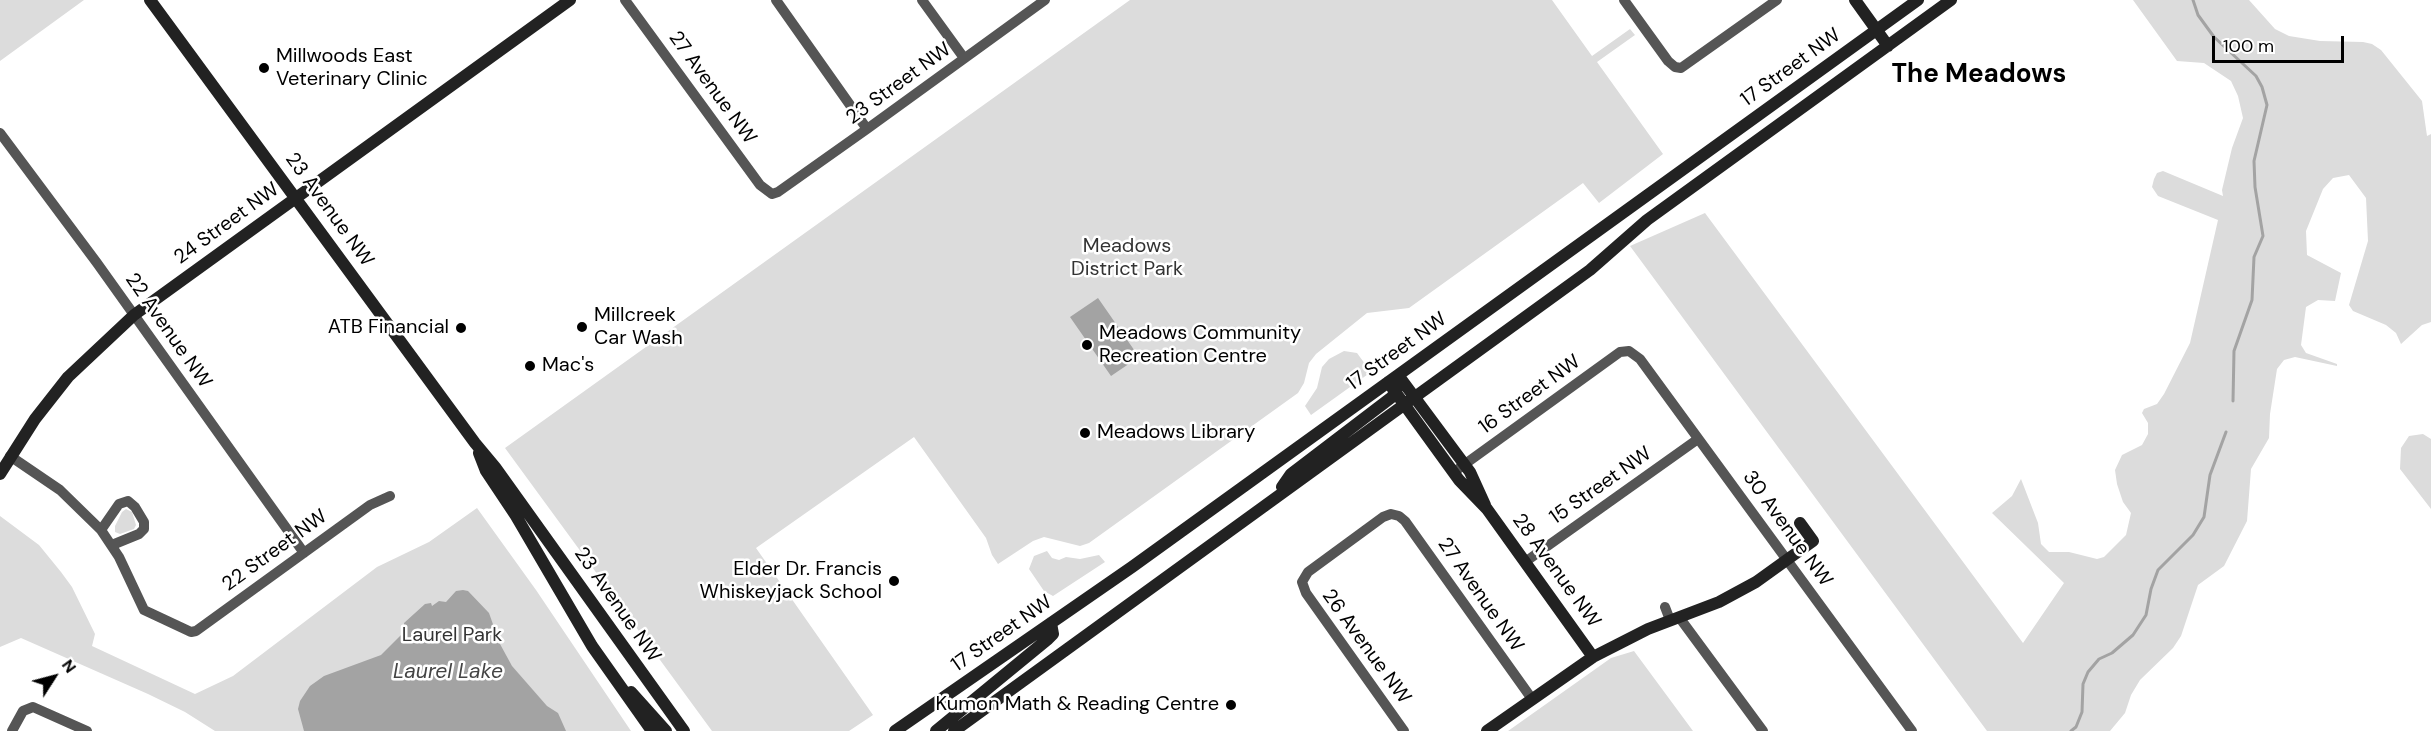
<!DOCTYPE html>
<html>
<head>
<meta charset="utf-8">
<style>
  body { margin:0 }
  #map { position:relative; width:2431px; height:731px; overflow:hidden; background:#fff; font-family:"DM Sans",sans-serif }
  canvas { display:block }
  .north { position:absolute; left:24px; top:647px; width:60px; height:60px; -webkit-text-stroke:4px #fff; paint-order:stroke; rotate:54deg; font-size:16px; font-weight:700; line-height:24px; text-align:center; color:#000 }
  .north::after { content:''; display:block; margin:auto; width:21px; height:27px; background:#000; clip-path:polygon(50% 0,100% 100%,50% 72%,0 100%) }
  .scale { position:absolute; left:2212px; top:36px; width:132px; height:27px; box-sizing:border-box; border:3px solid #000; border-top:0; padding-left:8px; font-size:18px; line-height:21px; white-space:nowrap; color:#000; -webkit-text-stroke:4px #fff; paint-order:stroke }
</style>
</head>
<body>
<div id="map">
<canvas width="2431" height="731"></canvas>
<div class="north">N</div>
<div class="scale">100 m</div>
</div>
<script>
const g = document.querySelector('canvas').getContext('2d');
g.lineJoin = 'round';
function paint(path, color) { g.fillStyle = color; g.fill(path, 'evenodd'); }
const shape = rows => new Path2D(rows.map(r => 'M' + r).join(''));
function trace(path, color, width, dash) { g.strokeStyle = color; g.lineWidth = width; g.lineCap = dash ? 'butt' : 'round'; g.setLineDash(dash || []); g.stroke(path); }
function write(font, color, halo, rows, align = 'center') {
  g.font = font + ' "DM Sans",sans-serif'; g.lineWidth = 5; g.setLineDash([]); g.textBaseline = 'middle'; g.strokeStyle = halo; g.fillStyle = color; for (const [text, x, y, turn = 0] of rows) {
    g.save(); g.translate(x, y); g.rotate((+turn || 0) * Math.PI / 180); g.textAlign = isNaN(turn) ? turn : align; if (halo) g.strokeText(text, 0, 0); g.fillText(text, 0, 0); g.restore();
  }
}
const green = shape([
  [0,0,84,0,0,61],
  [1130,0,1552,0,1592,56,1630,29,1635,35,1597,62,1663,154,1599,203,1583,183,1409,308,1367,313,1316,354,1309,363,1304,383,1298,393,1089,543,1080,546,1044,537,1033,541,998,564,992,555,986,538,914,437,756,548,873,715,849,731,712,731,505,448],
  [2133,0,2249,0,2275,29,2289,36,2320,41,2363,42,2372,44,2381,50,2422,101,2427,136,2431,134,2431,322,2422,325,2401,344,2396,333,2386,325,2353,311,2349,305,2368,241,2366,198,2349,175,2333,178,2323,189,2306,231,2307,255,2341,273,2335,301,2318,300,2306,307,2301,345,2306,353,2337,364,2337,366,2295,357,2284,360,2277,369,2270,414,2269,438,2251,469,2247,521,2224,566,2198,585,2181,636,2173,648,2140,680,2131,695,2125,713,2110,731,1987,731,1630,246,1705,213,2023,643,2064,583,1992,513,2012,496,2021,479,2038,523,2041,544,2049,552,2069,552,2097,559,2104,557,2126,535,2131,513,2123,502,2117,484,2115,470,2122,455,2142,445,2148,434,2148,423,2142,413,2144,409,2157,404,2164,394,2190,343,2218,220,2158,196,2152,187,2154,179,2157,173,2163,171,2223,196,2222,190,2232,148,2243,118,2238,96,2231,81,2204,63,2177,61],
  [1344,351,1357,353,1371,372,1311,415,1305,406,1317,388,1322,367,1329,359],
  [2423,434,2431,439,2431,509,2400,469,2401,448,2409,436],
  [477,508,536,590,631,731,215,731,185,712,148,694,21,638,0,647,0,516,39,545,61,572,72,587,95,634,92,646,195,694,233,676,377,567,429,542],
  [126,509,132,512,136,525,134,529,120,534,115,532,115,526,122,512],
  [1047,551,1052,558,1059,560,1066,557,1080,559,1099,555,1105,562,1053,596,1044,591,1029,569,1034,556],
  [1634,651,1693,731,1508,731,1611,658]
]);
const water = shape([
  [1098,298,1139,357,1111,376,1070,317],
  [463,590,468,591,489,613,500,644,512,666,547,706,558,713,566,731,304,731,298,709,300,701,310,686,324,676,381,655,404,632,404,623,425,604,431,603,432,606,439,601,446,602,456,591]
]);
const stream = shape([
  [2193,0,2198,15,2214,37,2256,76,2262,87,2267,105,2254,161,2255,187,2263,236,2254,257,2252,300,2234,351,2233,401],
  [2071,731,2076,727,2082,712,2083,684,2088,672,2099,659,2112,653,2133,635,2146,615,2151,589,2158,570,2193,535,2204,517,2210,475,2226,432]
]);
const street = shape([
  [625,0,760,185,772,194,778,192,867,129,1045,0],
  [776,0,867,129],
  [922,0,964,58],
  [1624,0,1668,61,1675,67,1681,68,1777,0],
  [0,133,97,263,304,553],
  [10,456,60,490,101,530,119,557,144,610,191,632,196,631,370,505,390,496],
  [1454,472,1620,352,1629,351,1640,359,1912,731],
  [101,530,119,504,128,501,135,507,144,522,144,529,139,534,112,545],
  [1525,562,1698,439],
  [1665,607,1670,620],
  [1679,617,1763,731],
  [12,731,23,711,33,707,87,731],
  [1404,731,1306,593,1302,582,1308,572,1383,517,1391,514,1399,516,1405,521,1532,699]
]);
const secondary = shape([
  [150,0,475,443,495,467,684,731],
  [1855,0,1888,46],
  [1398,375,1470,472,1485,505],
  [1388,382,1459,480,1487,509,1593,657],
  [479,453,486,471,516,516,592,646,652,731],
  [0,474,35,419,68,377,134,315,570,0],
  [1282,487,1291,474,1392,397,1399,385],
  [631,692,666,731],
  [895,731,1132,567,1918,0],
  [936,731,1048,639,1053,634,1051,623],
  [954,731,1590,270,1647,220,1951,0],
  [1487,731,1593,657,1648,629,1719,602,1756,582,1813,541,1800,523]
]);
const markers = [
  [264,68,6,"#000"],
  [582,327,6,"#000"],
  [461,328,6,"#000"],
  [1087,345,6,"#000"],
  [530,366,6,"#000"],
  [1085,433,6,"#000"],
  [894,581,6,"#000"],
  [1231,705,6,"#000"]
];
const poiNames = [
  ["Millwoods East",276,57],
  ["Veterinary Clinic",276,80],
  ["Millcreek",594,316],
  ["Car Wash",594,339],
  ["ATB Financial",449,328,"right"],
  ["Meadows Community",1099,334],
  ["Recreation Centre",1099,357],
  ["Mac's",542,366],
  ["Meadows Library",1097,433],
  ["Elder Dr. Francis",882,570,"right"],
  ["Whiskeyjack School",882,593,"right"],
  ["Kumon Math & Reading Centre",1219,705,"right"]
];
const streetNames = [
  ["17 Street NW",1791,68,-36],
  ["23 Street NW",899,84,-36],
  ["27 Avenue NW",712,88,54],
  ["23 Avenue NW",329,210,54],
  ["24 Street NW",227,224,-36],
  ["22 Avenue NW",168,331,55],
  ["17 Street NW",1397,352,-36],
  ["16 Street NW",1530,395,-36],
  ["15 Street NW",1601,486,-35],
  ["30 Avenue NW",1787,529,54],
  ["22 Street NW",275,551,-36],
  ["28 Avenue NW",1556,571,54],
  ["27 Avenue NW",1480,595,55],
  ["23 Avenue NW",617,605,55],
  ["17 Street NW",1002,634,-35],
  ["26 Avenue NW",1366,647,54]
];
const parkNames = [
  ["Meadows",1127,247],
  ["District Park",1127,270],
  ["Laurel Park",452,636]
];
const waterNames = [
  ["Laurel Lake",448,672]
];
const districtNames = [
  ["The Meadows",1979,75]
];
paint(green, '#dcdcdc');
paint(water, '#a3a3a3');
trace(stream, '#a3a3a3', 3);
trace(street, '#555', 10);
trace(secondary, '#222', 12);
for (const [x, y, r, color] of markers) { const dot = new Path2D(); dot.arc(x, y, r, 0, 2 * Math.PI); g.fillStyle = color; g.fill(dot); trace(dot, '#fff', 2); }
write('20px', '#000', '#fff', poiNames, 'left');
write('20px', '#000', '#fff', streetNames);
write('20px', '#333', '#fff', parkNames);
write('italic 21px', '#444', '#fff', waterNames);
write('bold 26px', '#000', '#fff', districtNames);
</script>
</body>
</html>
